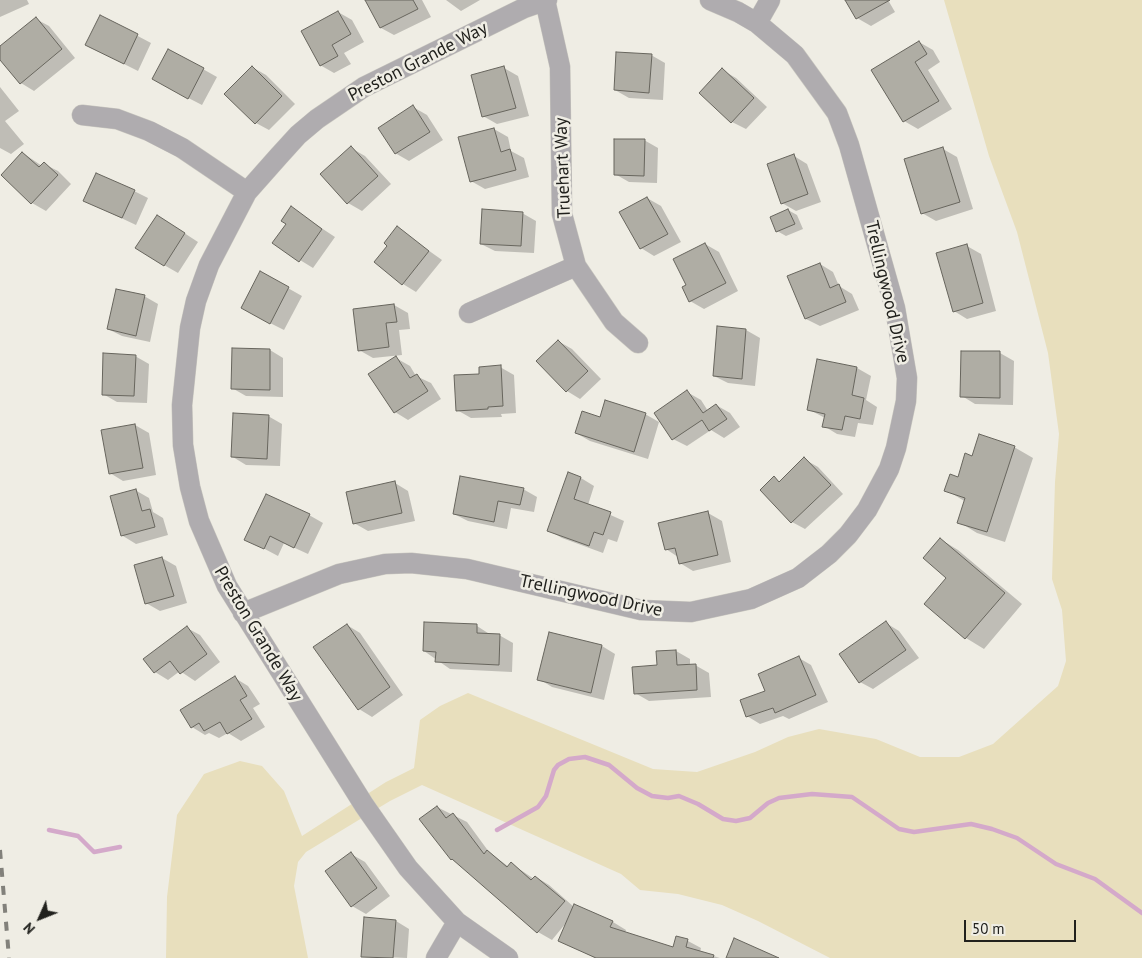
<!DOCTYPE html>
<html>
<head>
<meta charset="utf-8">
<style>
  body { margin:0 }
  #map { position:relative; width:1142px; height:958px; overflow:hidden; background:#efede4; font-family:"PT Sans",sans-serif }
  canvas { display:block }
  .north { position:absolute; left:15px; top:893px; width:50px; height:50px; -webkit-text-stroke:4px #efede4; paint-order:stroke; rotate:226deg; font-size:14px; font-weight:700; line-height:20px; text-align:center; color:#21211d }
  .north::after { content:''; display:block; margin:auto; width:18px; height:22px; background:#21211d; clip-path:polygon(50% 0,100% 100%,50% 72%,0 100%) }
  .scale { position:absolute; left:964px; top:920px; width:112px; height:22px; box-sizing:border-box; border:2px solid #21211d; border-top:0; padding-left:6px; font-size:15px; line-height:18px; white-space:nowrap; color:#21211d; -webkit-text-stroke:4px #efede4; paint-order:stroke }
</style>
</head>
<body>
<div id="map">
<canvas width="1142" height="958"></canvas>
<div class="north">N</div>
<div class="scale">50 m</div>
</div>
<script>
const g = document.querySelector('canvas').getContext('2d');
g.lineJoin = 'round';
function paint(path, color) { g.fillStyle = color; g.fill(path, 'evenodd'); }
const shape = rows => new Path2D(rows.map(r => 'M' + r).join(''));
function trace(path, color, width, dash) { g.strokeStyle = color; g.lineWidth = width; g.lineCap = dash ? 'butt' : 'round'; g.setLineDash(dash || []); g.stroke(path); }
function write(font, color, halo, rows, align = 'center') {
  g.font = font + ' "PT Sans",sans-serif'; g.lineWidth = 5; g.setLineDash([]); g.textBaseline = 'middle'; g.strokeStyle = halo; g.fillStyle = color; for (const [text, x, y, turn = 0] of rows) {
    g.save(); g.translate(x, y); g.rotate((+turn || 0) * Math.PI / 180); g.textAlign = isNaN(turn) ? turn : align; if (halo) g.strokeText(text, 0, 0); g.fillText(text, 0, 0); g.restore();
  }
}
const green = shape([
  [944,0,1142,0,1142,958,830,958,758,921,722,905,678,894,640,890,621,874,422,785,390,801,306,852,298,862,294,886,308,958,166,958,167,897,177,815,204,774,240,761,262,766,284,791,302,836,386,782,414,768,420,720,440,706,468,693,653,769,697,772,755,752,788,737,819,729,876,739,920,757,959,757,993,744,1058,686,1066,661,1062,610,1052,579,1055,482,1059,434,1048,353,1017,232,989,156]
]);
const shadow = shape([
  [0,0,27,0,29,4,0,17],
  [366,0,422,0,431,17,394,35,381,28],
  [446,0,480,0,461,11],
  [847,0,888,0,895,12,871,26,857,18],
  [338,12,352,20,364,42,344,53,351,64,334,73,320,65],
  [100,16,151,43,138,71,100,52],
  [36,19,49,26,75,58,34,91,21,83,0,58,0,48],
  [919,42,933,50,940,62,928,70,952,109,918,129,904,121,873,71],
  [169,50,217,77,202,105,167,87],
  [651,55,665,63,663,100,629,98,615,90],
  [252,67,266,75,295,104,269,130,256,123],
  [504,68,518,76,529,116,497,124,483,116],
  [722,70,736,78,767,107,746,129,732,122],
  [0,87,19,111,5,121,24,144,11,154,0,148],
  [413,107,427,115,443,140,409,161,395,153],
  [494,129,508,137,511,151,524,158,529,177,485,189,471,181],
  [644,140,658,148,657,183,629,182,615,174],
  [351,148,365,156,391,184,362,211,348,203],
  [943,149,957,157,973,209,936,221,922,213],
  [23,153,42,166,44,164,58,171,71,184,46,211,32,203,2,175],
  [794,156,807,164,821,202,796,211,782,203],
  [134,191,148,198,136,225,85,201],
  [647,198,661,206,681,242,654,256,641,248],
  [291,208,335,237,313,268,300,260,287,224],
  [788,210,797,215,803,229,786,236,777,231],
  [522,213,536,221,534,253,495,251,481,244],
  [158,216,198,242,178,273,164,265],
  [397,228,442,260,416,292,403,284,389,246],
  [705,244,719,252,738,291,704,309,690,301,688,285],
  [967,246,981,254,996,311,967,319,954,311],
  [820,264,833,272,839,286,852,294,859,310,820,326,806,319],
  [261,273,302,296,284,330,256,316],
  [144,296,158,304,150,342,122,336,108,329],
  [394,305,408,313,410,329,399,330,402,355,373,358,359,350],
  [718,327,746,330,760,338,755,386,728,383,714,376],
  [558,341,572,349,601,379,580,399,567,391],
  [270,350,283,358,283,397,246,396,232,388],
  [963,352,1000,353,1014,361,1013,405,975,404,962,396],
  [135,356,149,364,147,403,117,402,103,394],
  [396,358,410,366,416,376,431,383,441,399,408,420,395,412],
  [818,360,857,368,871,376,866,400,877,407,873,425,858,423,855,437,837,434,824,426,825,418,808,409],
  [500,367,514,375,516,413,501,414,502,417,471,418,457,410,481,375],
  [687,392,701,400,708,411,716,405,730,413,740,427,724,438,711,430,687,446,673,439],
  [645,414,659,422,648,459,590,441,576,433,600,418],
  [268,416,282,424,280,466,246,465,233,457],
  [135,425,149,433,156,475,123,481,110,473],
  [1014,447,1033,458,1005,542,977,533,959,522,966,502,946,490,959,478,973,457],
  [804,459,818,467,843,494,805,529,792,522,774,478,780,482],
  [581,478,594,486,588,505,624,521,617,542,608,539,603,553,562,538,548,530],
  [395,483,408,491,415,521,368,531,354,523],
  [523,489,537,497,534,512,511,508,507,529,468,521,454,514],
  [135,490,149,498,153,512,163,518,168,535,136,544,123,536,112,497],
  [708,513,722,521,731,562,693,571,680,563,678,557,666,549],
  [309,515,323,523,308,554,284,543,278,556,246,539],
  [940,539,958,550,1022,604,984,649,966,638,925,604,948,577],
  [162,558,176,566,187,603,160,611,146,603],
  [425,623,477,626,491,635,499,635,513,643,512,672,450,669,424,651],
  [886,623,899,631,919,658,873,689,860,682],
  [347,625,360,633,403,695,372,717,359,709],
  [187,628,200,635,220,662,195,681,180,671,168,680,155,672],
  [602,646,615,654,604,700,552,687,539,679],
  [676,651,690,659,690,665,695,665,709,673,711,697,649,701,635,693,658,667,657,652],
  [799,658,811,665,828,702,789,719,783,716,760,724,747,716,767,691],
  [235,678,248,686,260,704,253,708,265,727,241,741,228,733,219,738,209,733,205,735,192,727],
  [437,807,467,822,489,852,509,867,512,864,534,879,536,877,549,885,574,907,613,922,626,930,625,933,673,949,688,941,701,948,700,952,720,958,595,958,559,940,566,923,552,940,538,932,461,865,451,859],
  [351,854,365,862,390,896,366,914,352,906],
  [396,921,409,929,407,958,362,956]
]);
const stream = shape([
  [49,830,78,836,94,852,120,847],
  [497,830,538,807,546,796,554,770,558,765,569,759,585,757,609,765,637,788,652,796,668,798,679,796,698,804,723,819,736,821,750,818,768,803,779,798,812,794,852,797,899,829,914,832,971,824,992,829,1017,838,1056,864,1095,879,1142,913]
]);
const building = shape([
  [365,0,413,0,418,9,380,28,365,0],
  [845,0,890,0,856,19,845,0],
  [338,11,351,34,332,45,338,56,320,66,301,31,338,11],
  [100,15,138,34,124,64,85,45,100,15],
  [36,17,62,49,20,84,0,60,0,46,36,17],
  [919,41,927,54,915,62,939,101,903,122,871,70,919,41],
  [168,49,204,68,188,99,152,79,168,49],
  [616,52,652,54,649,93,614,90,616,52],
  [252,66,282,96,255,124,224,94,252,66],
  [504,66,516,108,482,117,471,75,504,66],
  [722,68,754,98,731,123,699,93,722,68],
  [413,105,430,132,395,154,378,128,413,105],
  [494,128,501,152,510,149,516,170,470,182,458,137,494,128],
  [614,139,645,139,644,176,614,175,614,139],
  [351,146,378,176,347,204,320,174,351,146],
  [943,147,960,202,921,214,904,159,943,147],
  [22,152,39,167,44,162,58,175,31,204,1,175,22,152],
  [794,154,808,194,781,204,767,164,794,154],
  [96,173,135,190,122,218,83,201,96,173],
  [647,197,668,234,640,249,619,212,647,197],
  [291,206,322,229,299,262,272,243,286,224,281,221,291,206],
  [482,209,523,212,521,246,480,244,482,209],
  [788,209,795,224,776,232,770,217,788,209],
  [157,215,185,233,164,266,135,248,157,215],
  [397,226,429,251,402,285,374,262,387,246,384,243,397,226],
  [705,243,726,283,689,302,682,287,686,285,673,259,705,243],
  [967,244,983,303,953,312,936,253,967,244],
  [820,263,830,288,839,284,846,302,805,319,787,276,820,263],
  [260,271,289,287,270,324,241,308,260,271],
  [116,289,145,295,136,336,107,329,116,289],
  [394,304,397,322,386,323,389,347,358,351,353,309,394,304],
  [717,326,746,329,742,379,713,376,717,326],
  [558,340,588,371,566,392,536,361,558,340],
  [232,348,270,349,270,390,231,389,232,348],
  [961,351,1000,351,1000,398,960,397,961,351],
  [103,353,136,355,134,396,102,395,103,353],
  [396,356,410,378,417,374,428,391,394,413,368,374,396,356],
  [817,359,857,367,852,395,864,398,860,419,845,416,842,430,822,427,825,414,807,410,817,359],
  [501,365,503,406,488,407,488,409,456,411,454,375,479,374,479,367,501,365],
  [687,390,703,413,716,404,727,419,709,431,702,420,672,440,654,413,687,390],
  [605,400,646,413,634,452,575,433,582,411,600,417,605,400],
  [233,413,269,415,267,459,231,457,233,413],
  [135,424,143,468,109,474,101,430,135,424],
  [979,434,1015,446,987,532,957,523,965,498,944,491,950,474,958,477,965,453,972,456,979,434],
  [804,457,831,485,791,523,760,490,774,476,779,482,804,457],
  [568,472,581,477,574,499,611,512,603,535,594,532,589,546,547,531,568,472],
  [460,476,524,488,520,505,498,501,494,522,453,514,460,476],
  [395,481,402,513,353,524,346,492,395,481],
  [136,489,142,511,150,509,155,527,121,536,110,496,136,489],
  [266,494,310,514,294,548,270,536,264,549,244,540,266,494],
  [708,511,718,555,679,564,675,548,665,550,658,523,708,511],
  [940,538,1005,593,965,639,924,604,946,578,923,558,940,538],
  [162,557,174,596,145,604,134,565,162,557],
  [886,621,906,650,859,683,839,654,886,621],
  [424,622,477,624,477,633,500,634,499,665,435,662,436,652,423,651,424,622],
  [347,624,390,687,358,710,313,647,347,624],
  [187,626,207,654,180,674,170,661,154,673,143,659,187,626],
  [549,632,602,645,591,693,537,680,549,632],
  [676,650,677,665,696,664,697,690,634,694,632,667,657,665,656,651,676,650],
  [799,656,816,695,775,713,773,708,746,717,740,700,765,691,758,674,799,656],
  [235,676,247,696,240,700,252,719,227,734,220,722,204,731,199,723,191,728,180,710,235,676],
  [437,806,446,818,453,813,484,854,487,850,507,867,511,862,531,880,535,876,565,901,537,933,452,859,451,860,419,819,437,806],
  [351,852,377,888,351,907,325,871,351,852],
  [574,904,613,921,610,927,673,947,676,936,688,939,686,947,714,955,713,958,596,958,558,941,574,904],
  [364,917,396,920,393,958,361,957,364,917],
  [734,938,779,958,726,958,734,938]
]);
const minor = shape([
  [545,0,560,67,562,214,576,266,614,322,638,343],
  [757,23,770,0],
  [82,115,117,119,149,131,182,148,247,192],
  [469,313,576,266],
  [243,613,339,574,385,564,411,563,467,569,641,610,691,612,751,599,798,578,829,554,848,535,867,510,889,469,896,448,906,401,907,378,895,308,849,145,837,113,795,55,757,23,738,12,710,0],
  [436,958,457,922],
  [508,958,457,922,408,868,364,805,227,586,199,521,190,487,183,445,182,405,190,328,196,301,209,265,247,192,278,157,298,135,317,119,364,87,524,8,547,0]
]);
const rail = shape([
  [0,850,9,958]
]);
const streetNames = [
  ["Preston Grande Way",418,62,-27],
  ["Truehart Way",563,168,-92],
  ["Trellingwood Drive",887,292,77],
  ["Trellingwood Drive",591,596,12],
  ["Preston Grande Way",258,634,59]
];
paint(green, '#e8dfbd');
paint(shadow, '#0003');
trace(stream, '#d4a9ca', 4.5);
paint(building, '#afada4');
trace(building, '#67655d', 1);
trace(minor, '#cac8c0', 21);
trace(minor, '#afacaf', 20);
trace(rail, '#82817b', 4, [9, 9]);
write('18px', '#21211d', '#efede4', streetNames);
</script>
</body>
</html>
